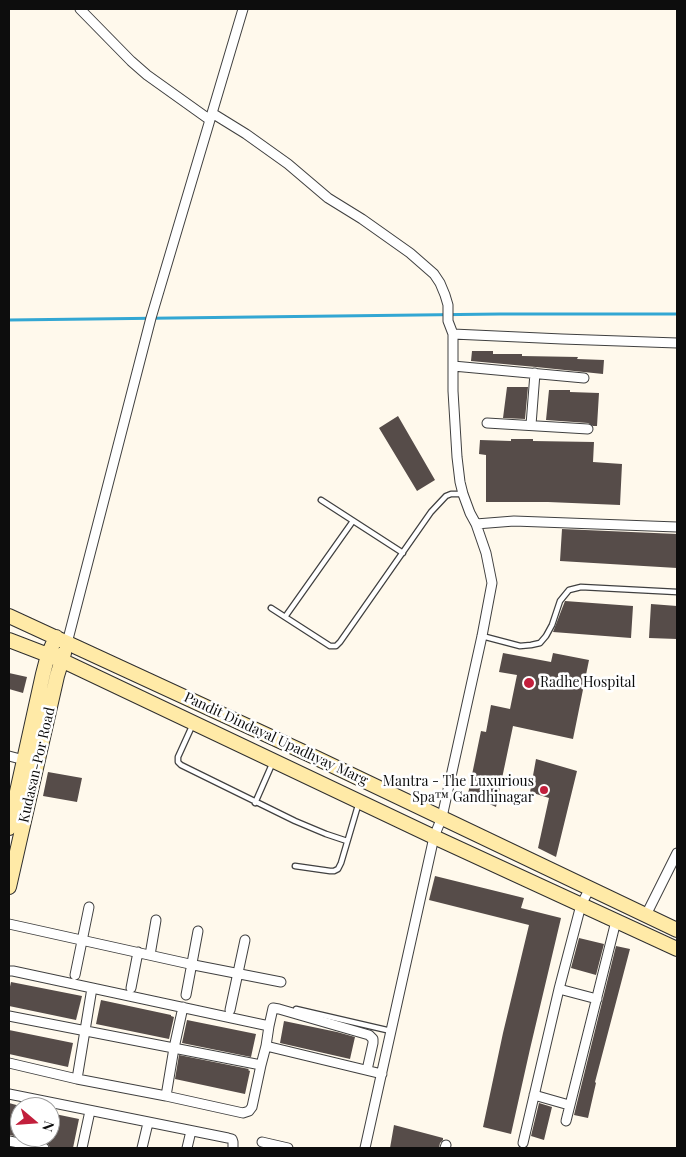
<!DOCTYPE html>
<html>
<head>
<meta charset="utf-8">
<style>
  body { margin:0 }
  #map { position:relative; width:686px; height:1157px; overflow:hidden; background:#fff9ec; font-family:"Playfair Display",serif }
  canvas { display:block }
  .frame { position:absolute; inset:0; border:10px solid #0d0d0d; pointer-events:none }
  .north { position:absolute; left:10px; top:1097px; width:50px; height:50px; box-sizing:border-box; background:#fff; border:1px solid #9e9e9e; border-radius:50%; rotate:108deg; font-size:14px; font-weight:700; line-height:20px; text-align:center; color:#0d0d0d }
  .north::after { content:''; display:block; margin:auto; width:18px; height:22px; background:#c21f3c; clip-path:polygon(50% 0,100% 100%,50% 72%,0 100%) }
</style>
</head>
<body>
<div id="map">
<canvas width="686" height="1157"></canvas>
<div class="frame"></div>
<div class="north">N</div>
</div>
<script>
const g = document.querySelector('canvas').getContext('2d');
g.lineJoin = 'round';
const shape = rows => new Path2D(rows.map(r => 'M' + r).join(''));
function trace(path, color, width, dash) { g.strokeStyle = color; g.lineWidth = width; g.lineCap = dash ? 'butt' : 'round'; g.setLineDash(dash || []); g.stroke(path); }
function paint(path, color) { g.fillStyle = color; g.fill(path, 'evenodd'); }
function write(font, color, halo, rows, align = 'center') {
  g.font = font + ' "Playfair Display",serif'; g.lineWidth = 5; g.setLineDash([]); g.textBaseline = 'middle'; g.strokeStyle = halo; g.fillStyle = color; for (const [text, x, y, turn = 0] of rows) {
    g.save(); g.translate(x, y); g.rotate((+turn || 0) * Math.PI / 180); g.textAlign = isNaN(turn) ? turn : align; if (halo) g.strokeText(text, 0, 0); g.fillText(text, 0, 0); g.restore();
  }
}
const stream = shape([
  [9,320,500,314,677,314]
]);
const building = shape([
  [472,351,493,351,493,354,522,354,522,356,578,357,577,359,604,360,603,374,536,367,471,361],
  [507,387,528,387,525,419,503,418],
  [549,390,570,390,570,392,599,393,597,426,593,426,588,423,546,420],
  [398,416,435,480,417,491,379,428],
  [511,439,533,439,533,441,594,442,593,462,622,464,620,505,548,502,486,502,486,455,479,454,480,440,511,441],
  [562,529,677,534,677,568,560,561],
  [565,601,633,606,631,638,553,632],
  [651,604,677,606,677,639,649,638],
  [503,653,551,662,553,653,589,660,573,739,513,726,496,807,468,794,481,731,486,732,491,705,510,709,517,675,499,672],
  [9,673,27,677,23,693,9,689],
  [536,759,577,771,556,857,538,848,549,798,530,792],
  [48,772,82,778,77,802,43,796],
  [435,876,524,898,521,908,561,918,530,1049,511,1134,483,1127,503,1033,529,925,429,900],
  [579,938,604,944,596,975,571,968],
  [616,946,630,949,595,1082,596,1083,588,1118,574,1115],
  [11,982,82,996,76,1020,9,1006,9,991],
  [101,1000,171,1015,171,1016,174,1017,169,1039,96,1024],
  [187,1020,256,1034,251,1057,182,1043],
  [284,1021,337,1032,355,1037,350,1059,280,1043],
  [9,1030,73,1043,68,1067,9,1054],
  [179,1055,249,1069,248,1070,250,1071,245,1094,175,1079],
  [9,1103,20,1106,20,1137,9,1135],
  [539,1103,552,1107,544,1140,531,1136],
  [55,1114,79,1119,73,1148,50,1148,48,1144,46,1142,21,1137,51,1137],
  [394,1125,443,1138,443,1140,440,1143,439,1148,390,1148]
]);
const lane = shape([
  [321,500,403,553],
  [271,608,330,646,336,646,340,642,431,512,446,496,451,494,463,494],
  [285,617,353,521],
  [482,636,520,646,531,645,540,643,546,636,552,625,560,601,569,590,581,587,677,592],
  [193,724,178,757,178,762,181,765,295,821,326,834,347,841],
  [255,803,273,762],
  [295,866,330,871,334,871,338,869,341,863,359,802],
  [296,1009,391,1031]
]);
const street = shape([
  [80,9,131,61,147,75,210,120],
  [212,113,246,134,288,164,328,198,362,219,410,253,434,274,440,283,445,295,448,305,448,321,453,334,453,391,457,457,460,482,463,494,470,513,476,524],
  [453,334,562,339,677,343],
  [453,366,584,378],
  [487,423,588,429],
  [531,425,535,373],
  [67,643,151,318,243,9],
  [9,756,24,760],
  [646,915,677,853],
  [9,924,194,965,281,982],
  [150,955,156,920],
  [9,971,13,971,269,1026,266,1046,382,1074],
  [75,975,89,907],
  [131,988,138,952],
  [559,989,597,999],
  [186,995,198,931],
  [183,1007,174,1048,166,1096,243,1113,249,1111,252,1107,261,1065],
  [230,1010,245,940],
  [9,1016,261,1065,266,1046],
  [269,1026,273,1008,279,1009,369,1035,373,1039,373,1043,367,1070],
  [9,1063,77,1079,92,988],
  [77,1079,166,1096],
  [9,1094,228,1138,232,1139,233,1142,233,1148],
  [534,1095,569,1105],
  [566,1121,616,921],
  [9,1141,44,1148],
  [262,1142,288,1148],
  [523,1143,559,989,581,905,590,888],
  [82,1148,90,1111],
  [142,1148,148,1123],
  [187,1148,191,1131],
  [365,1148,434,837,442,817,482,636,492,583,486,553,476,524,514,521,677,527],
  [445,1148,446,1145]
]);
const secondary = shape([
  [9,616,308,754,677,930],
  [9,640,61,660,434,837,677,949],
  [9,828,43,674,48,655,56,637],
  [9,887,57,676,64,653]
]);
const markers = [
  [529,683,6,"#c21f3c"],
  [544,790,5,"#c21f3c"]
];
const poiNames = [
  ["Radhe Hospital",540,683],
  ["Mantra - The Luxurious",534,782,"right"],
  ["Spa™ Gandhinagar",534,798,"right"]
];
const streetNames = [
  ["Pandit Dindayal Upadhyay Marg",276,739,25],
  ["Kudasan-Por Road",37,765,-77]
];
trace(stream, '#33a7d3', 3);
paint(building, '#564c49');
trace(lane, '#404040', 7);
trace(street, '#404040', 11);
trace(secondary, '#2f2f2f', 16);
trace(lane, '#fff', 4.5);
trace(street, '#fff', 9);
trace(secondary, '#ffeaa7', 14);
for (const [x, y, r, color] of markers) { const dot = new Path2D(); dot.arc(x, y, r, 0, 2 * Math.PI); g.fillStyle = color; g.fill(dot); trace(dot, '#fff', 2); }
write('14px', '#0d0d0d', '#fff', poiNames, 'left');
write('14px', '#0d0d0d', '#fff', streetNames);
</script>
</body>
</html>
